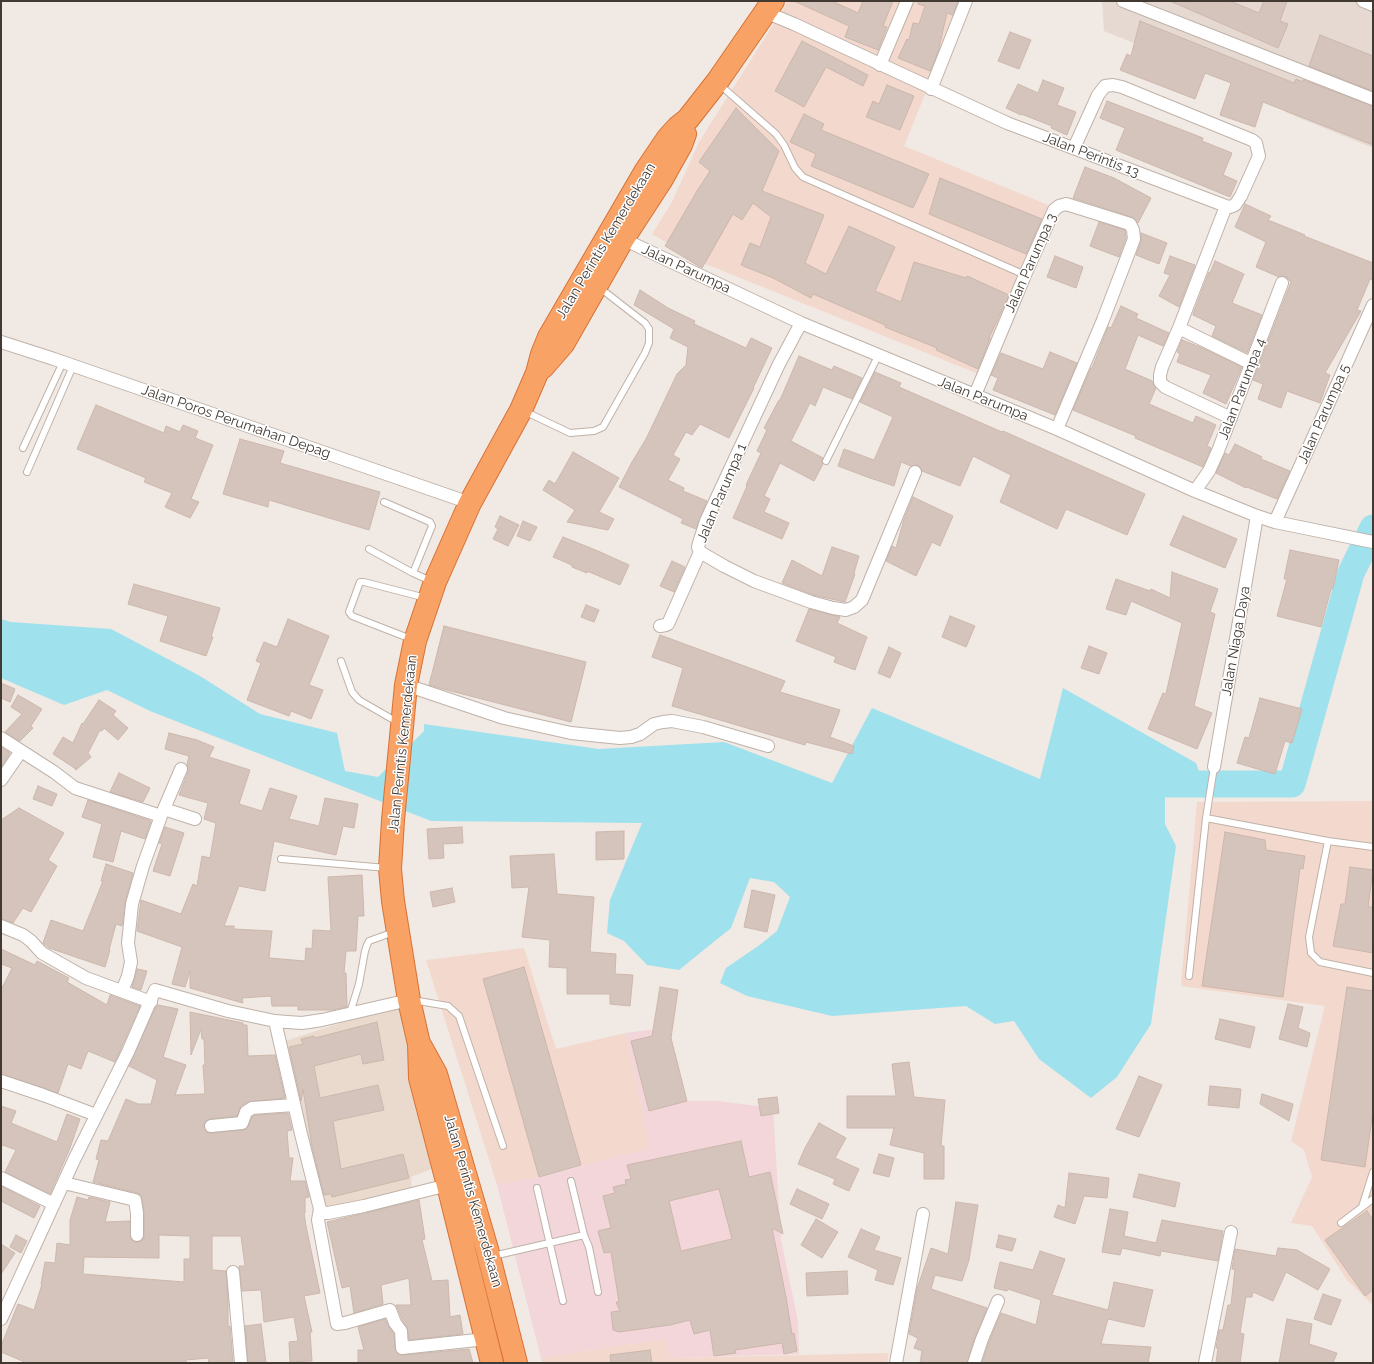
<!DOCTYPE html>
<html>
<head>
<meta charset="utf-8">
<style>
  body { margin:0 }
  #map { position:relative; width:1374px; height:1364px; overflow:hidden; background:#f1e9e3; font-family:Raleway,sans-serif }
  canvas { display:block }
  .frame { position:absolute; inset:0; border:2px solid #423933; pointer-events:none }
</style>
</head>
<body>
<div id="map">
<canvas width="1374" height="1364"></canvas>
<div class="frame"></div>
</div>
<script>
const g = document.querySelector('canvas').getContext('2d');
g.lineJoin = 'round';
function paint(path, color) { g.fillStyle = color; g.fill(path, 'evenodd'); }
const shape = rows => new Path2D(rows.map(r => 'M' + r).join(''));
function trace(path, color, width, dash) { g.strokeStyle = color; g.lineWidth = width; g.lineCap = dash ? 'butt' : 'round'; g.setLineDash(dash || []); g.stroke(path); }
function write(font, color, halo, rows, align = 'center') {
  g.font = font + ' Raleway,sans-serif'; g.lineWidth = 3; g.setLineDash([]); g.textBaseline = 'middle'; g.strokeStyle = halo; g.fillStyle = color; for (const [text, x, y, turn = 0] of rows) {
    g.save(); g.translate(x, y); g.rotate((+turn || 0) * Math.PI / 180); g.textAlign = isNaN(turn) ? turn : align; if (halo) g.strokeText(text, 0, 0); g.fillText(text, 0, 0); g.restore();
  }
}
const residential = shape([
  [1102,1,1373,1,1373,148,1285,112,1288,104,1104,31]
]);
const commercial = shape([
  [788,1,963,1,904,146,1058,209,981,375,698,261,652,234,672,202,699,142],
  [1373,801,1373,1305,1347,1280,1312,1226,1291,1223,1312,1177,1304,1150,1291,1141,1325,1006,1181,986,1197,802],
  [524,948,556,1049,626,1033,650,1148,539,1177,497,1185,426,960],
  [665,1339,671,1358,889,1353,887,1363,542,1363,541,1358]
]);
const education = shape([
  [399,1004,444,1164,411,1177,412,1194,326,1218,282,1042]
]);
const medical = shape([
  [662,1028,667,1032,687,1101,718,1101,773,1108,781,1240,798,1321,799,1354,671,1358,665,1339,541,1358,497,1185,539,1177,650,1148,626,1033]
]);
const water = shape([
  [1,619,11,622,111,629,200,676,260,714,337,733,345,771,378,777,424,731,424,724,599,749,724,742,832,783,872,708,1040,779,1063,688,1196,763,1203,783,1165,790,1165,824,1176,846,1151,1024,1117,1077,1091,1098,1039,1059,1014,1021,995,1024,966,1006,832,1016,747,996,720,983,726,968,761,944,777,931,790,897,774,882,750,878,731,928,679,970,647,965,624,941,607,933,610,900,642,823,431,821,150,711,107,690,64,705,1,678]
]);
const river = shape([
  [1166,784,1292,784,1351,573,1373,528]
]);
const building = shape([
  [794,1,832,1,858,13,863,1,893,1,883,26,887,27,878,50,845,37,849,26,794,1],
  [918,1,958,1,953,15,947,13,938,52,930,71,898,58,907,39,909,40,913,23,919,24,925,6,918,4,918,1],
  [1170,1,1230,1,1259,13,1264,1,1287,1,1280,21,1288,24,1278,48,1170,1],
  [1140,21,1294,83,1296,79,1303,82,1303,80,1373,106,1373,145,1263,102,1255,127,1220,115,1231,83,1205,73,1195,99,1120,70,1127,54,1131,56,1140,21],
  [1010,32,1031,40,1019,69,998,61,1010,32],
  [1320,35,1373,56,1373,91,1309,66,1320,35],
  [802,41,868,75,863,86,826,67,804,107,775,91,802,41],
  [1043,80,1064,88,1057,105,1076,112,1067,135,1051,128,1052,126,1021,114,1021,115,1006,108,1018,84,1038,93,1043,80],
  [887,85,914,96,900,130,866,117,873,101,879,104,887,85],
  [1107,101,1203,138,1202,141,1232,153,1223,175,1237,181,1230,197,1116,150,1125,128,1100,118,1107,101],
  [736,108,779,151,762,191,824,215,805,263,826,274,849,226,895,247,875,291,901,302,914,262,966,278,967,276,1009,295,989,338,990,338,978,369,936,350,937,348,885,327,885,325,813,294,811,298,773,278,741,265,750,243,760,247,771,217,753,203,742,220,733,214,702,268,665,246,697,191,710,171,699,162,736,108],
  [804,114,824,124,821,130,929,174,913,208,811,166,816,154,790,142,804,114],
  [1085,167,1114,178,1151,198,1138,223,1132,217,1073,198,1085,167],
  [940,178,1042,219,1026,254,929,214,940,178],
  [1245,204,1271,216,1268,220,1305,235,1304,236,1373,263,1373,280,1370,279,1357,310,1361,311,1325,373,1330,375,1320,403,1287,391,1281,408,1258,399,1263,384,1253,380,1291,282,1285,276,1279,277,1256,267,1266,242,1235,227,1245,204],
  [1099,222,1125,230,1126,238,1119,257,1090,246,1099,222],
  [1141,233,1167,243,1159,264,1136,255,1141,241,1141,233],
  [1055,256,1083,267,1076,288,1047,277,1055,256],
  [1170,256,1195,265,1179,307,1159,296,1170,275,1164,273,1170,256],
  [1215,261,1244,274,1232,303,1262,315,1247,353,1212,336,1216,326,1193,315,1193,314,1209,272,1210,273,1215,261],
  [640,290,668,308,695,321,694,324,746,348,751,338,772,348,753,388,754,388,729,438,700,424,692,435,686,432,673,455,680,459,668,480,684,488,683,491,707,501,696,529,681,523,683,519,619,487,632,462,646,439,677,374,686,365,688,347,670,338,674,329,634,305,640,290],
  [1121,306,1138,314,1136,318,1169,333,1163,346,1138,335,1125,369,1152,381,1156,388,1149,404,1193,423,1196,416,1216,425,1207,446,1211,448,1203,467,1135,438,1136,436,1073,410,1091,368,1092,368,1108,327,1111,328,1121,306],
  [1182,340,1200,347,1242,367,1226,404,1203,393,1211,375,1177,362,1180,354,1177,352,1182,340],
  [1050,352,1077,363,1055,415,993,390,998,378,991,375,1001,353,1043,369,1050,352],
  [799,356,832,370,834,366,862,378,852,399,823,387,815,406,810,403,791,441,823,458,822,462,823,464,814,481,780,463,764,496,770,499,764,512,789,523,782,539,733,518,747,486,746,485,761,453,757,451,767,430,764,428,779,400,780,400,799,356],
  [875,372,901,383,899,387,1002,432,1003,431,1145,494,1127,535,1066,509,1057,529,1000,502,1011,475,973,456,960,486,922,471,918,465,911,466,901,462,894,486,870,478,838,466,844,449,874,460,893,417,860,402,875,372],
  [96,405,164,433,166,426,180,432,183,425,198,431,195,438,213,445,191,499,199,502,190,518,165,507,172,493,144,482,146,478,77,449,96,405],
  [240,439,284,451,280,463,380,492,369,530,269,500,268,507,223,494,240,439],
  [1235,444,1262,457,1261,459,1290,471,1277,499,1247,487,1246,488,1216,473,1225,453,1229,455,1235,444],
  [573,452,619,478,599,512,614,519,608,530,567,522,575,510,543,490,549,480,555,484,573,452],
  [913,497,953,516,940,546,932,542,916,576,886,561,892,546,896,548,904,519,913,497],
  [500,516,519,525,508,546,493,539,498,529,495,527,500,516],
  [1183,516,1237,539,1225,568,1170,545,1183,516],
  [523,521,537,527,530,541,517,536,523,521],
  [563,537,598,551,629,565,620,585,587,571,587,573,572,567,572,565,553,557,563,537],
  [832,547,859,556,854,573,855,574,845,602,813,595,782,583,792,560,822,576,832,547],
  [1290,550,1339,560,1333,589,1331,589,1321,627,1277,616,1287,579,1284,579,1290,550],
  [672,561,685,567,674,592,660,586,672,561],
  [1172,572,1218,589,1210,612,1215,614,1194,706,1212,713,1197,749,1148,729,1163,693,1166,694,1182,623,1131,601,1126,615,1106,609,1116,579,1150,591,1151,589,1170,598,1172,572],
  [134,584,220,608,211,637,213,637,206,656,160,641,168,616,128,604,134,584],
  [586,605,599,610,594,622,581,617,586,605],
  [809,609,840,617,837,623,867,637,855,670,834,662,836,657,796,641,809,609],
  [950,616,975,626,966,647,942,637,950,616],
  [288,619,329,636,309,685,323,690,311,719,291,711,289,716,247,700,261,663,256,661,264,642,277,647,288,619],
  [444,626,586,662,571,722,443,689,429,685,444,626],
  [660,635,785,681,780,692,840,710,830,737,854,746,852,754,806,742,805,745,672,706,683,668,652,657,660,635],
  [1089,646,1107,653,1099,674,1081,668,1089,646],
  [889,647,901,653,890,678,878,673,889,647],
  [1,683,15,689,10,702,1,698,1,683],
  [18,695,42,709,31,726,33,728,20,741,5,732,22,714,11,707,18,695],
  [1260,698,1302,709,1292,743,1285,741,1275,774,1237,763,1245,737,1249,738,1260,698],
  [99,700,116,711,113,715,128,728,118,740,104,728,102,731,100,730,88,753,91,757,76,770,73,767,53,754,63,737,73,743,82,723,83,724,99,700],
  [169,733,197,740,214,747,209,757,250,770,239,804,262,811,270,788,297,796,289,819,319,826,325,798,358,804,354,828,343,826,336,855,274,841,265,891,239,886,224,926,234,926,234,929,272,931,269,958,305,961,306,948,312,949,313,930,331,931,328,877,362,875,364,916,358,916,356,951,346,951,344,973,346,973,347,1007,332,1010,298,1010,298,1006,272,1006,271,996,242,998,243,1003,190,988,190,971,185,987,172,984,182,947,137,931,141,900,181,914,193,884,197,886,202,856,210,858,216,823,204,819,208,803,179,795,188,772,187,765,189,756,165,749,169,733],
  [1,747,10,753,1,767,1,747],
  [119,773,150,788,143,802,110,792,119,773],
  [38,786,57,794,52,806,33,799,38,786],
  [88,800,151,821,145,839,121,831,113,862,93,857,102,824,82,817,88,800],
  [19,808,64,833,48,860,57,866,31,912,23,908,13,923,1,919,1,820,19,808],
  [165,827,184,833,170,876,153,871,162,844,159,843,165,827],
  [462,827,463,843,443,844,444,858,429,859,427,829,462,827],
  [624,831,624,859,596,860,596,832,624,831],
  [1225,832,1265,840,1266,850,1305,856,1303,869,1300,868,1283,997,1202,986,1225,832],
  [554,854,557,894,594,897,590,952,616,954,615,974,633,975,630,1006,610,1004,610,994,567,994,567,968,549,967,550,940,522,937,529,887,512,888,510,856,554,854],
  [106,864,133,873,125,902,122,926,116,924,109,950,110,950,105,967,49,948,43,943,51,920,83,931,103,881,101,881,106,864],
  [1350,867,1373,870,1368,907,1373,907,1373,953,1333,946,1341,904,1345,904,1350,867],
  [452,888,455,902,433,907,430,892,452,888],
  [752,890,775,895,767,932,744,927,752,890],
  [1,949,35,965,37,961,69,978,67,982,107,1005,110,995,140,1006,115,1062,88,1051,81,1069,68,1064,58,1093,1,1074,1,990,12,968,1,964,1,949],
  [524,967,581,1165,539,1177,483,979,524,967],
  [137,969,147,971,141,990,132,987,137,969],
  [660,987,678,990,671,1038,687,1101,649,1111,631,1041,652,1036,660,987],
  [1347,987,1373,991,1373,1111,1365,1167,1321,1160,1347,987],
  [1288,1004,1303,1007,1298,1028,1310,1033,1307,1047,1279,1039,1288,1004],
  [158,1005,178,1009,163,1057,186,1065,175,1095,205,1094,203,1065,205,1065,204,1039,202,1039,201,1029,191,1055,190,1012,243,1023,243,1025,247,1025,248,1056,275,1055,285,1098,248,1102,241,1106,237,1116,210,1119,204,1123,204,1127,208,1133,211,1133,243,1130,247,1129,252,1117,255,1115,288,1113,292,1130,287,1131,289,1158,293,1158,290,1181,305,1181,309,1197,305,1198,305,1213,304,1213,306,1226,320,1293,304,1296,312,1332,310,1332,312,1361,290,1362,289,1342,298,1341,294,1317,264,1322,261,1290,242,1291,239,1266,245,1266,241,1236,212,1236,212,1270,226,1271,228,1300,228,1327,230,1326,233,1363,209,1363,208,1358,186,1360,186,1363,27,1363,1,1352,1,1346,18,1304,34,1310,42,1284,41,1284,45,1262,55,1263,57,1243,70,1245,70,1220,77,1197,88,1200,89,1197,110,1202,105,1222,130,1221,131,1239,134,1242,137,1242,141,1241,144,1238,144,1213,141,1195,137,1193,93,1182,99,1160,96,1159,101,1140,108,1141,126,1099,138,1104,151,1104,157,1080,129,1066,155,1008,158,1005],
  [159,1235,190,1236,190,1259,184,1259,184,1282,83,1274,84,1257,159,1258,159,1235],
  [1220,1019,1255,1027,1250,1048,1215,1039,1220,1019],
  [377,1022,384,1060,363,1064,361,1054,314,1066,320,1098,378,1085,384,1110,333,1121,341,1169,403,1154,409,1178,332,1197,331,1194,324,1195,312,1146,303,1089,301,1101,289,1047,303,1044,301,1039,314,1036,315,1038,377,1022],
  [909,1062,914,1097,945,1100,941,1146,944,1146,944,1179,924,1179,924,1153,890,1145,894,1128,847,1128,847,1096,896,1096,892,1064,909,1062],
  [1139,1076,1162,1085,1139,1137,1116,1129,1139,1076],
  [1210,1086,1241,1089,1239,1108,1208,1105,1210,1086],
  [1262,1094,1293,1104,1289,1121,1260,1104,1262,1094],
  [777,1097,779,1113,761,1116,758,1099,777,1097],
  [1,1106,16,1111,11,1123,57,1142,67,1114,80,1119,70,1148,50,1194,5,1172,16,1150,3,1145,1,1147,1,1106],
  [819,1123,846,1138,835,1158,859,1169,849,1191,833,1184,835,1179,798,1164,805,1148,819,1123],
  [741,1141,749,1177,770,1172,783,1234,772,1228,786,1297,792,1334,794,1333,797,1351,784,1354,782,1343,735,1350,736,1353,714,1356,710,1330,694,1334,690,1320,670,1325,619,1332,613,1330,611,1312,620,1311,616,1302,619,1302,611,1252,604,1253,598,1231,611,1228,603,1196,615,1193,613,1187,626,1184,625,1180,631,1179,627,1165,741,1141],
  [719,1189,732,1239,681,1251,669,1201,719,1189],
  [879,1154,894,1158,889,1177,873,1173,879,1154],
  [1069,1173,1109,1178,1107,1198,1084,1196,1075,1224,1054,1217,1058,1205,1065,1208,1069,1173],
  [1139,1174,1180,1183,1175,1207,1133,1197,1139,1174],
  [1,1186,40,1206,34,1218,1,1201,1,1186],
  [797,1189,829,1204,822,1219,790,1204,797,1189],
  [419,1200,425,1239,422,1240,432,1281,448,1280,450,1317,460,1315,463,1334,409,1340,407,1327,402,1319,396,1305,411,1305,409,1278,381,1285,383,1304,354,1313,350,1286,342,1288,327,1222,419,1200],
  [956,1202,978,1205,969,1260,962,1281,935,1275,931,1289,987,1308,975,1337,967,1363,920,1363,922,1351,914,1348,918,1338,909,1334,917,1289,931,1248,948,1254,956,1202],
  [1110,1209,1128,1212,1124,1236,1156,1243,1162,1220,1223,1231,1218,1261,1161,1251,1160,1256,1122,1248,1120,1255,1102,1252,1110,1209],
  [1367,1211,1373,1220,1373,1290,1365,1296,1325,1240,1367,1211],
  [816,1219,838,1232,822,1258,801,1245,816,1219],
  [861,1229,880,1237,874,1250,901,1258,893,1285,875,1280,878,1270,848,1257,861,1229],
  [16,1235,27,1241,21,1253,10,1247,16,1235],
  [999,1235,1016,1239,1012,1251,996,1247,999,1235],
  [1,1244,15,1253,1,1274,1,1244],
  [1278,1248,1297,1250,1330,1269,1318,1290,1286,1272,1273,1301,1253,1292,1252,1297,1246,1297,1240,1333,1244,1334,1240,1363,1216,1363,1218,1348,1216,1348,1219,1330,1223,1330,1228,1305,1231,1305,1235,1269,1232,1269,1235,1249,1276,1256,1278,1248],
  [1040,1251,1065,1259,1052,1295,1108,1310,1114,1282,1153,1290,1144,1327,1108,1319,1101,1344,1151,1347,1148,1363,982,1363,989,1342,1001,1313,1036,1325,1041,1300,1008,1289,1007,1291,994,1288,1000,1262,1033,1270,1040,1251],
  [847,1271,848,1294,807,1296,806,1273,847,1271],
  [1323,1294,1341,1300,1331,1325,1314,1319,1323,1294],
  [385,1319,389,1327,394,1334,395,1349,399,1355,403,1355,469,1349,473,1363,358,1363,358,1350,364,1350,358,1327,385,1319],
  [1287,1319,1312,1324,1309,1344,1337,1353,1333,1363,1279,1363,1287,1319],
  [261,1324,266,1363,248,1363,245,1326,261,1324],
  [650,1350,652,1363,611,1363,610,1355,650,1350]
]);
const lane = shape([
  [720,85,776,134,784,145,795,168,803,177,1025,275],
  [524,411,570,433,594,431,603,427,645,353,649,343,649,329,645,323,600,288],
  [23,448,63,362],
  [826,461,878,356],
  [27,472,73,366],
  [384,502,430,522,432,526,413,573],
  [369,549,413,573,431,581],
  [411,639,352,616,349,612,360,582,364,582,426,598],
  [341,661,352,692,359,700,399,723],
  [1206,818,1328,841,1373,847],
  [1328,841,1309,937,1311,953,1320,962,1373,973],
  [281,859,387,868],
  [1189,976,1206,818,1214,767],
  [412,1000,448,1006,459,1016,503,1146],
  [350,1013,359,984,365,951,367,945,369,941,394,932],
  [571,1181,584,1235],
  [537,1188,563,1301],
  [1362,1207,1373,1172],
  [1341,1223,1373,1199],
  [493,1256,584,1235,589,1247,598,1292]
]);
const street = shape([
  [1123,1,1373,99],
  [1363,1,1373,5],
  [765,12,794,24,1007,123,1226,206,1179,328,1252,364],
  [880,65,907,1],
  [931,89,966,1],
  [1074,148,1098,95,1105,86,1113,85,1122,87,1252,140,1256,143,1259,156,1241,196,1235,205,1230,207,1226,206],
  [623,239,801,323,1057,429,1195,491,1257,516,1275,522,1373,542],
  [801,323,779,364,706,521,699,543,698,547,700,552,724,566,754,581,811,602,833,608,846,610,854,607,862,600,915,472],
  [1179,328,1162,367,1160,375,1160,382,1165,387,1231,418],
  [1,342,54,359,470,503],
  [975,395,1025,275,1054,210,1059,206,1066,204,1130,224,1133,230,1134,239,1126,260,1103,320,1057,429],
  [1195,491,1209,471,1218,451,1282,283],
  [1275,522,1373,305],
  [660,626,666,625,668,624,700,552],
  [406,685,504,718,571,733,620,738,631,737,640,734,654,724,663,722,672,721,703,727,768,746],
  [1,738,54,772,75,788,161,816],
  [1214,767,1257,516],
  [1,780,21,751],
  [164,809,195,819],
  [1,926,23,935,31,941,42,953,86,978,151,1002],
  [122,991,128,976,131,962,128,943,132,904,143,866,161,816,181,769],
  [275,1021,301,1134,320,1209,324,1213,328,1213,364,1206,448,1185],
  [1,1081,43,1095,96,1115],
  [211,1126,242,1123,246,1112,252,1108,294,1105],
  [1,1178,54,1204],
  [64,1183,135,1200,137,1213,137,1235],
  [320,1209,318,1220,337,1324,345,1323,390,1310,395,1323,401,1331,402,1348,486,1339],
  [233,1272,241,1363],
  [1,1319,74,1160,128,1052,155,990,228,1011,275,1021,287,1022,302,1023,322,1020,409,1000],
  [896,1363,923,1214],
  [974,1363,982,1339,998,1301],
  [1205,1363,1231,1232]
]);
const highway = shape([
  [543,367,563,344,623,239,662,179,681,145,685,134],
  [420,1045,436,1074,487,1249,516,1363],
  [492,1363,448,1185,420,1078,419,1044,409,1000,393,901,390,869,393,820,406,685,415,641,435,582,470,503,521,410,537,373,542,354,549,337,645,172,668,138,678,127,688,119,717,82,773,1]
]);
const streetNames = [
  ["Jalan Perintis 13",1091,155,21],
  ["Jalan Perintis Kemerdekaan",606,241,-59],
  ["Jalan Parumpa 3",1031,263,-66],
  ["Jalan Parumpa",686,269,25],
  ["Jalan Parumpa 4",1242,389,-69],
  ["Jalan Parumpa",983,399,22],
  ["Jalan Parumpa 5",1324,414,-66],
  ["Jalan Poros Perumahan Depag",236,422,19],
  ["Jalan Parumpa 1",722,493,-67],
  ["Jalan Niaga Daya",1236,641,-80],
  ["Jalan Perintis Kemerdekaan",403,744,-84],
  ["Jalan Perintis Kemerdekaan",473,1201,74]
];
paint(residential, '#e5d9d1');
paint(commercial, '#f3d9cd');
paint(education, '#eadacd');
paint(medical, '#f2d6d9');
paint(water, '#9fe1ed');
trace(river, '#9fe1ed', 27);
paint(building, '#d5c4bc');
trace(building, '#ccb7ac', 1);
trace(lane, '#bfb2a9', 8);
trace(street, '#bfb2a9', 14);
trace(highway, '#d87236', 24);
trace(lane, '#fff', 6);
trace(street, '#fff', 12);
trace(highway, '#f9a265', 22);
write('14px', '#423933', '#fff', streetNames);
</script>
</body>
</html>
